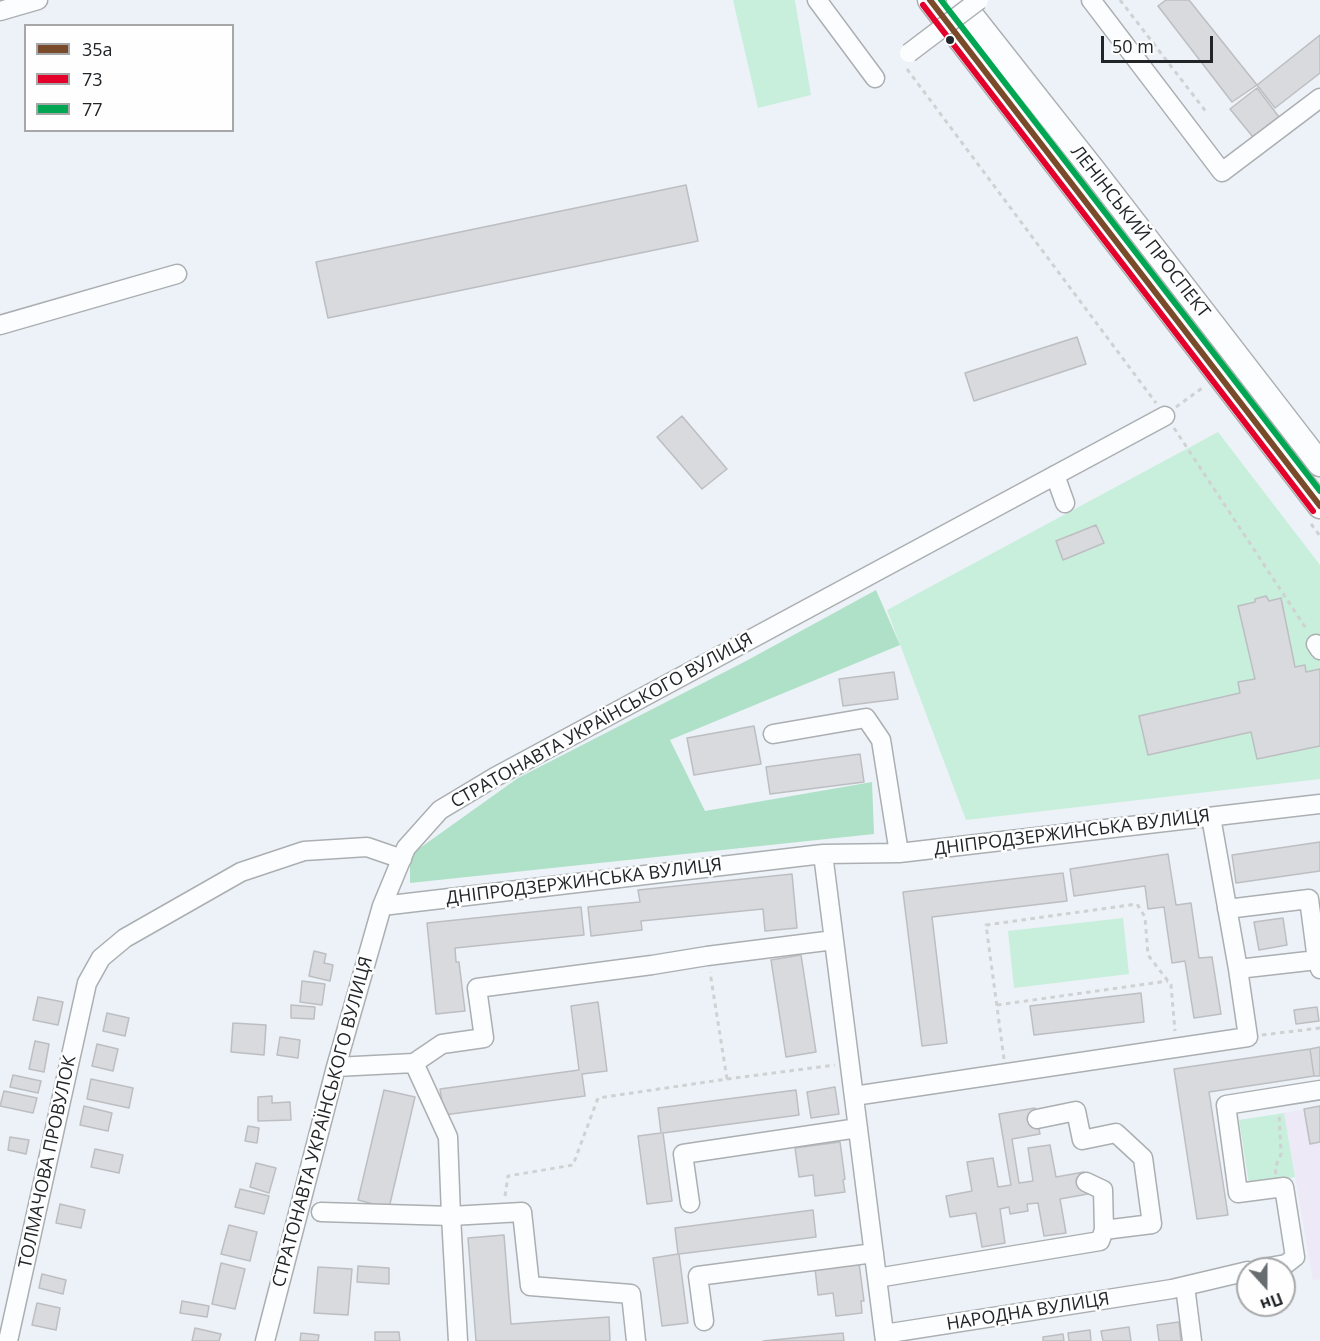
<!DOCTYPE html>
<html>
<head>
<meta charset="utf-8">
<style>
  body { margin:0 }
  #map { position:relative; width:1320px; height:1341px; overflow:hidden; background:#ecf2f7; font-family:"Open Sans",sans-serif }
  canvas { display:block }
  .legend { position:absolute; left:24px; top:24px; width:210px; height:108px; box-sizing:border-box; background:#fefefe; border:2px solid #a6a7a8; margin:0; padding:8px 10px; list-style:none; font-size:18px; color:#212528 }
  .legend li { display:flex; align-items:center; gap:12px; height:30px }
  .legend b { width:30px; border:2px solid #a6a7a8 }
  .north { position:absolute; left:1236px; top:1257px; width:60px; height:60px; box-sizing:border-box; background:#fefefe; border:2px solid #a6a7a8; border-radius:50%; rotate:159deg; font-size:16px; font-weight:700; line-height:24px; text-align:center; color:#212528 }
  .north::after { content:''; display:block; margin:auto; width:21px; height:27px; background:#686d70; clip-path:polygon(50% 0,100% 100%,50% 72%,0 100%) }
  .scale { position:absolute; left:1101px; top:36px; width:112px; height:27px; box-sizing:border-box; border:3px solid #212528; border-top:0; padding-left:8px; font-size:18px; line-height:21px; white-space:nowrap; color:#212528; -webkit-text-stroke:4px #fefefe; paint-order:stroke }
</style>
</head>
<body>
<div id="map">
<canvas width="1320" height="1341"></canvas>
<ul class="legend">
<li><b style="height:8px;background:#7a4b2a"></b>35а</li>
<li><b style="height:8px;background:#e4002b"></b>73</li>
<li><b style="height:8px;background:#00a651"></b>77</li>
</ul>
<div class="north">Пн</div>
<div class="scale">50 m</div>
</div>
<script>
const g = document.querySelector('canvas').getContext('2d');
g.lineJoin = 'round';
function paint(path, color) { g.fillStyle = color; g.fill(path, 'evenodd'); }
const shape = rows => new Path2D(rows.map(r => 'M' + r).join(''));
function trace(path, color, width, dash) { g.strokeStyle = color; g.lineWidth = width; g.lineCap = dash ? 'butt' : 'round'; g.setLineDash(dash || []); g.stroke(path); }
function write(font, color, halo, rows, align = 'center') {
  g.font = font + ' "Open Sans",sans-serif'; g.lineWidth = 5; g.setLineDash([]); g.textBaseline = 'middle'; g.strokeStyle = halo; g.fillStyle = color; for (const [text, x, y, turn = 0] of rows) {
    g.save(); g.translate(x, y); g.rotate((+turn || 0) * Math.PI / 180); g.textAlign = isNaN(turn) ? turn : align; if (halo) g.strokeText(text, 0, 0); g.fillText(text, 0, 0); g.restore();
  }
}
const education = shape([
  [1304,1109,1310,1144,1320,1142,1320,1279,1313,1280,1284,1113]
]);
const green = shape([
  [733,0,794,0,795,1,811,95,758,108],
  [1218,432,1320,565,1320,779,966,820,887,610],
  [1123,918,1129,974,1014,988,1008,931],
  [1284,1113,1295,1177,1249,1184,1239,1120]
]);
const forest = shape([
  [876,590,900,645,670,740,705,811,872,782,874,834,410,883,410,855,518,778,746,661]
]);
const building = shape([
  [1166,0,1189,0,1257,85,1232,102,1158,6,1166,0],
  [1320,35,1320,73,1275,108,1257,85,1320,35],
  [1257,88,1279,117,1253,137,1230,109,1257,88],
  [686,185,698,241,328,318,316,262,686,185],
  [1077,337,1086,364,974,401,965,373,1077,337],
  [682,416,727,469,702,489,657,437,682,416],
  [1096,525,1104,543,1063,560,1056,541,1096,525],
  [1266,596,1269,601,1281,598,1295,667,1305,665,1306,672,1320,669,1320,746,1257,759,1251,732,1148,755,1139,716,1240,693,1238,682,1255,679,1238,606,1255,602,1255,599,1266,596],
  [894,672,898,699,843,706,839,679,894,672],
  [754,726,761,764,694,775,687,738,754,726],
  [860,754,864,782,770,794,766,767,860,754],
  [1320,842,1320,871,1236,883,1232,855,1320,842],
  [1168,854,1176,905,1191,903,1199,958,1212,957,1221,1014,1194,1018,1185,961,1172,963,1164,907,1148,909,1145,886,1074,896,1070,869,1168,854],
  [1063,873,1067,901,932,917,947,1043,922,1046,903,892,1063,873],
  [792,874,797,928,765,931,763,909,641,921,642,930,591,936,588,907,640,902,638,890,792,874],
  [581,907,584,935,455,948,456,962,459,962,465,1011,436,1014,427,923,581,907],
  [1283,918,1287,945,1259,950,1254,922,1283,918],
  [314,951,326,954,324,963,333,965,330,981,309,976,314,951],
  [801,955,816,1052,786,1057,771,960,801,955],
  [302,981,325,984,322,1005,300,1002,302,981],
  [1141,993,1144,1022,1034,1035,1030,1006,1141,993],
  [38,997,63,1002,58,1025,33,1020,38,997],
  [598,1002,607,1071,582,1074,585,1096,444,1115,440,1089,579,1070,571,1006,598,1002],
  [291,1005,315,1007,314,1019,291,1018,291,1005],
  [1317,1007,1319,1021,1296,1024,1294,1010,1317,1007],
  [107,1013,129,1018,125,1036,103,1031,107,1013],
  [233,1023,266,1025,264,1055,231,1052,233,1023],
  [280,1037,300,1040,298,1058,277,1055,280,1037],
  [35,1041,49,1044,44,1072,29,1069,35,1041],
  [97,1044,118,1049,113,1071,92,1066,97,1044],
  [1320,1047,1320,1076,1314,1076,1310,1049,1320,1047],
  [1310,1049,1314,1076,1209,1092,1228,1215,1197,1219,1174,1069,1310,1049],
  [13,1075,41,1081,38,1093,10,1087,13,1075],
  [91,1079,133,1088,129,1108,87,1099,91,1079],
  [835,1087,839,1114,811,1118,807,1092,835,1087],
  [384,1090,415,1097,389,1208,358,1200,384,1090],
  [796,1090,799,1115,663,1133,672,1201,647,1204,638,1136,661,1133,658,1108,796,1090],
  [4,1091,37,1098,33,1113,0,1106,4,1091],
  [272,1096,272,1103,290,1102,291,1120,258,1121,258,1097,272,1096],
  [84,1106,112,1113,108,1131,80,1125,84,1106],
  [1320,1106,1320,1142,1310,1144,1304,1109,1320,1106],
  [1035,1108,1040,1134,1012,1139,1019,1183,1033,1181,1028,1148,1050,1145,1056,1177,1084,1172,1088,1194,1060,1199,1066,1233,1044,1236,1038,1203,1027,1204,1028,1211,1010,1214,1009,1207,1000,1209,1005,1243,982,1247,976,1213,950,1217,946,1196,972,1191,967,1162,993,1158,998,1187,1011,1185,999,1114,1035,1108],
  [248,1126,259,1128,257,1143,245,1141,248,1126],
  [10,1137,29,1140,26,1154,8,1150,10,1137],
  [840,1142,845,1179,843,1180,845,1192,815,1196,813,1175,799,1177,795,1148,840,1142],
  [95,1149,123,1155,119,1173,91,1167,95,1149],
  [256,1163,276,1168,269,1193,250,1187,256,1163],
  [240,1189,269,1196,264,1214,235,1207,240,1189],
  [60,1204,85,1210,81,1228,56,1223,60,1204],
  [813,1210,816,1237,679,1254,688,1323,662,1326,653,1258,678,1254,675,1228,813,1210],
  [229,1225,257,1232,250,1261,221,1254,229,1225],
  [504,1235,511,1324,609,1317,610,1341,476,1341,468,1238,504,1235],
  [221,1263,245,1269,235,1309,212,1304,221,1263],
  [859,1263,864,1301,861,1301,862,1313,836,1316,833,1293,818,1295,815,1268,859,1263],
  [358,1266,389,1268,389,1284,357,1282,358,1266],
  [318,1267,352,1269,348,1315,314,1313,318,1267],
  [42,1274,66,1280,63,1294,39,1288,42,1274],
  [182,1301,209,1306,207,1317,180,1313,182,1301],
  [37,1303,60,1308,56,1330,32,1325,37,1303],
  [1179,1322,1181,1341,1159,1341,1157,1325,1179,1322],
  [1129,1327,1131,1341,1103,1341,1101,1331,1129,1327],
  [195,1328,221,1334,219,1341,192,1341,195,1328],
  [1090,1330,1091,1341,1069,1341,1068,1333,1090,1330],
  [375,1332,399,1332,400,1341,375,1341,375,1332],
  [301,1333,319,1335,318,1341,300,1341,301,1333],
  [843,1333,844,1341,763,1341,843,1333],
  [1063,1334,1064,1341,1043,1341,1043,1337,1063,1334]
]);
const path = shape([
  [1120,0,1207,113],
  [907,69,1156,403],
  [1176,407,1205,386],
  [1174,428,1307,630],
  [1311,524,1320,536],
  [997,1005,1168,981],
  [1262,1035,1320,1028],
  [1004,1059,986,925,1137,904,1145,917,1148,955,1171,985,1175,1031],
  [727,1079,835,1065],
  [1276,1174,1275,1168,1281,1154,1279,1113],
  [505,1196,508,1176,573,1165,598,1098,727,1079,710,972]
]);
const minor = shape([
  [817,0,875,78],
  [1091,0,1222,172,1320,98],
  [0,11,38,0],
  [0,325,177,274],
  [1055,475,1065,503],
  [1316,644,1320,650],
  [773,734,866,718,881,740,899,853],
  [1211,817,1238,969,1317,960,1320,969],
  [823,854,885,1341],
  [382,906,823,854,899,853,1320,804],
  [1227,909,1309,899,1317,960],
  [414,1063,442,1044,484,1038,477,988,652,965,707,956,834,940],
  [854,1096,1248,1037,1238,969],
  [1037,1119,1076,1111,1082,1140,1116,1133,1143,1158,1152,1224,1104,1230],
  [690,1203,683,1154,858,1128],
  [321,1212,451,1216,448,1137,414,1063,336,1067],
  [1258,1269,1286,1264,1295,1257,1284,1187,1238,1193,1226,1105,1320,1090],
  [877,1278,1100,1241,1104,1230,1103,1190,1086,1182],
  [1185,1286,1192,1341],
  [704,1321,698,1276,874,1253],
  [884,1334,1172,1289,1248,1271],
  [8,1341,87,983,101,958,125,938,241,872,304,851,367,847,402,859],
  [265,1341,336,1067,382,906,406,848,440,810,495,777,1165,416],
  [458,1341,451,1216,522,1212,530,1286,631,1294,636,1341]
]);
const major = shape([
  [930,0,1320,506],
  [959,0,1093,170,1320,464]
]);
const minorBridge = shape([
  [909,53,979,0]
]);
const bus1 = shape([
  [930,0,1320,506]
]);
const bus2 = shape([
  [923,5,1313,511]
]);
const bus3 = shape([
  [941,0,1320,491]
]);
const markers = [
  [950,40,5,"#212528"]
];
const streetNames = [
  ["ЛЕНІНСЬКИЙ ПРОСПЕКТ",1140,232,52],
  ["СТРАТОНАВТА УКРАЇНСЬКОГО ВУЛИЦЯ",602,721,-29],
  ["ДНІПРОДЗЕРЖИНСЬКА ВУЛИЦЯ",1072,833,-7],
  ["ДНІПРОДЗЕРЖИНСЬКА ВУЛИЦЯ",584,882,-7],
  ["СТРАТОНАВТА УКРАЇНСЬКОГО ВУЛИЦЯ",323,1122,-75],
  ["ТОЛМАЧОВА ПРОВУЛОК",48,1162,-78],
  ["НАРОДНА ВУЛИЦЯ",1028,1312,-9]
];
paint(education, '#ede9f6');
paint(green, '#c8efdb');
paint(forest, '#afe1c8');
paint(building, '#d9dade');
trace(building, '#bdbec2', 1.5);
trace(minor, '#abafb2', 21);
trace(major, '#abafb2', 27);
trace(path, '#cfd1d2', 3, [4.5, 4.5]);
trace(minor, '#fcfdfe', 18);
trace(major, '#fcfdfe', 24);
trace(minorBridge, '#abafb2', 21, []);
trace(minorBridge, '#fcfdfe', 18);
trace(bus1, '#7a4b2a', 6);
trace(bus2, '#e4002b', 6);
trace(bus3, '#00a651', 6);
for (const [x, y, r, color] of markers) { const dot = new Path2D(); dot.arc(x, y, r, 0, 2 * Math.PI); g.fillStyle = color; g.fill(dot); trace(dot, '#fefefe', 2); }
write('18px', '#212528', '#fefefe', streetNames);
</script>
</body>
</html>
